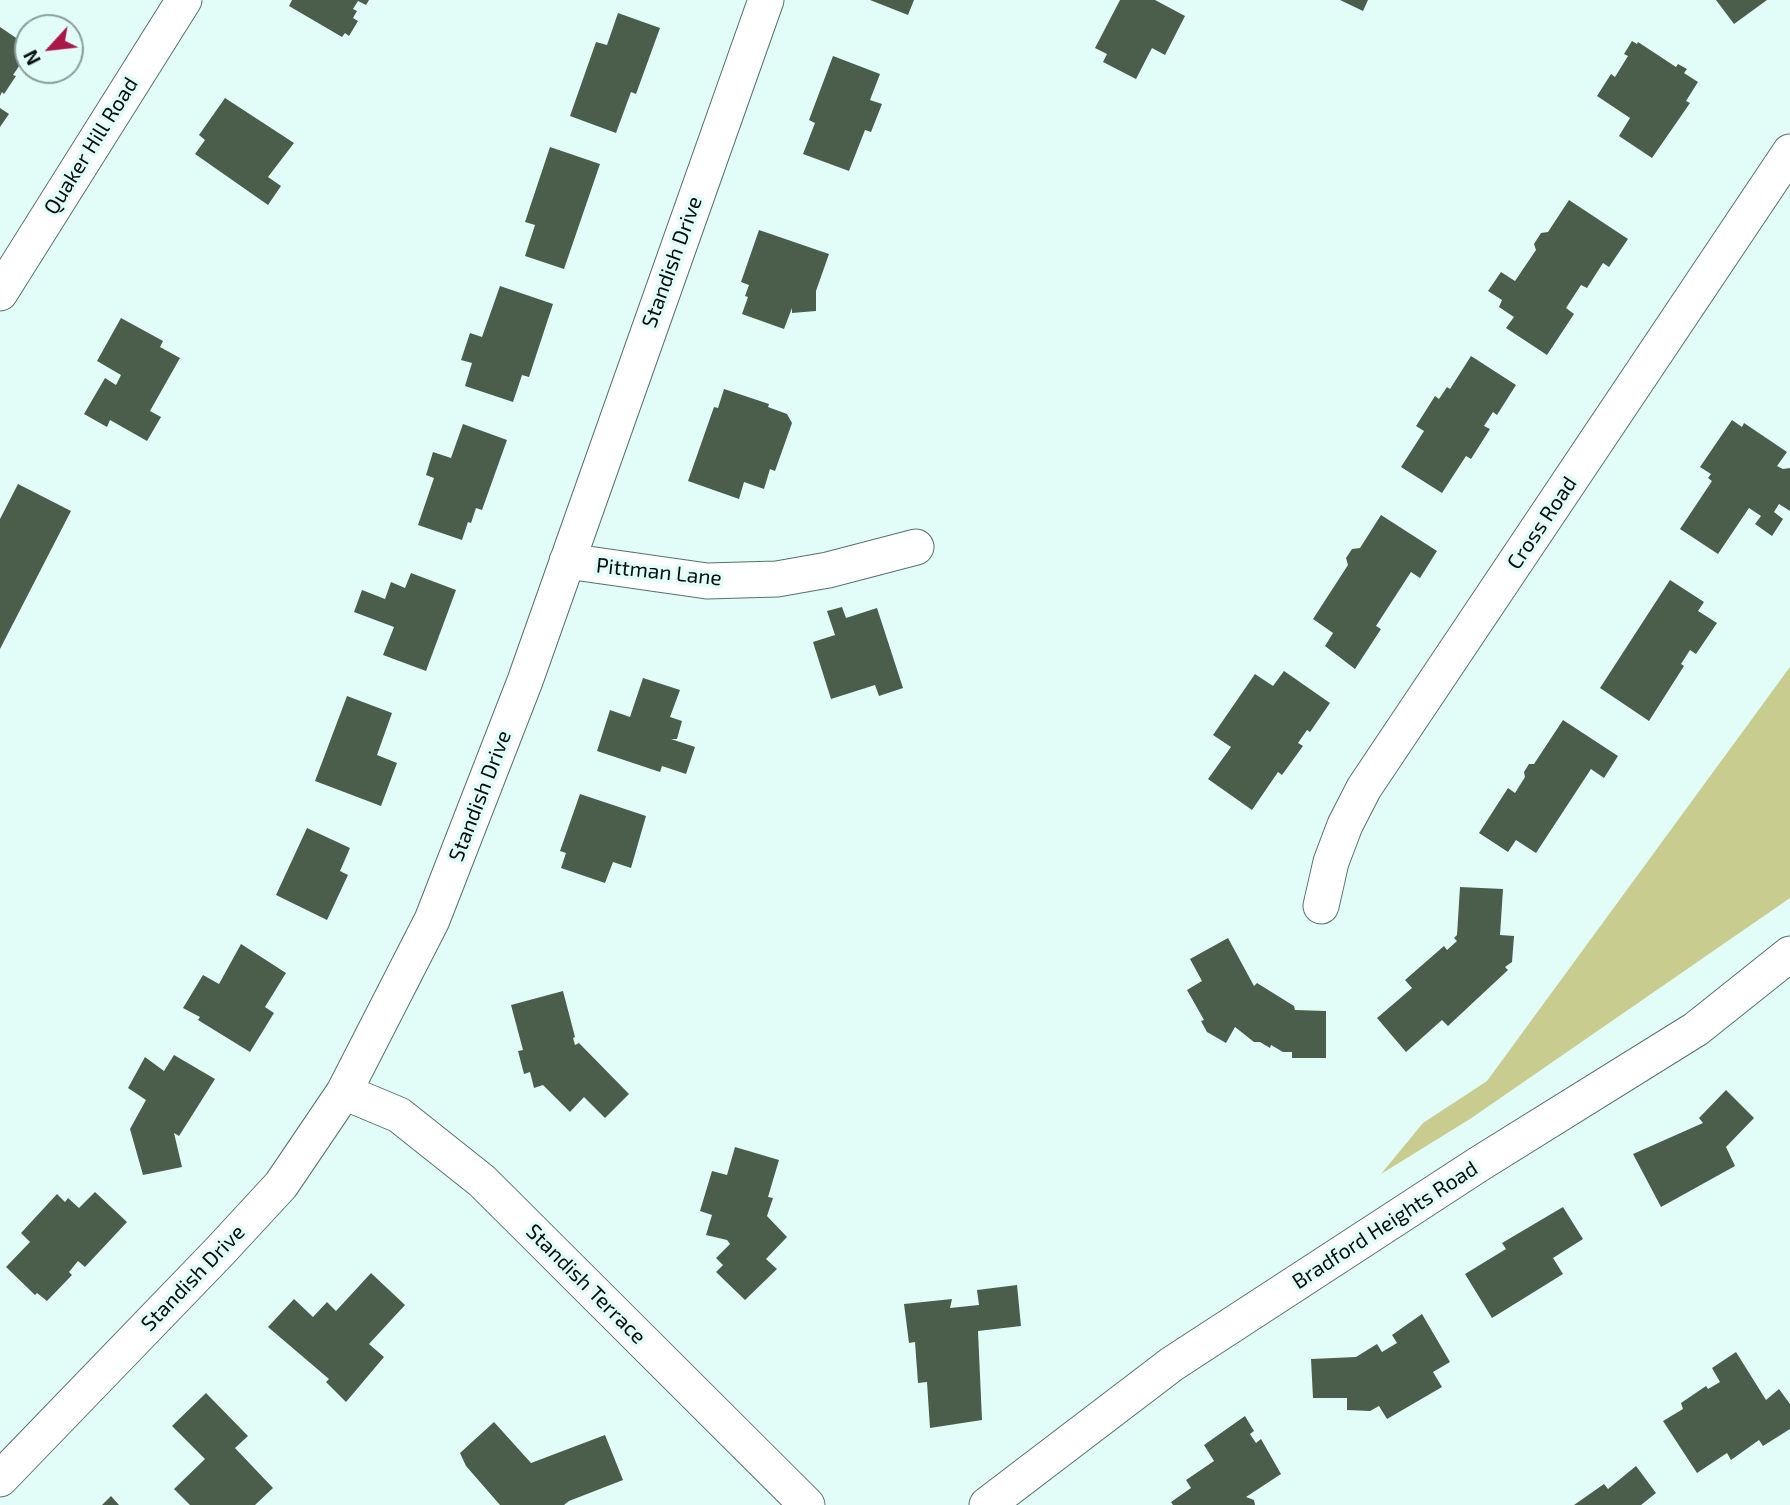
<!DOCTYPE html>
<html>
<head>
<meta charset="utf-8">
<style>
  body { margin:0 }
  #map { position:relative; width:1790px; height:1505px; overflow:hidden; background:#e2fdf7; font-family:"Exo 2",sans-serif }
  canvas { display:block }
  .north { position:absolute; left:14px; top:14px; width:70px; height:70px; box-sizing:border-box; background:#e2fdf7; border:2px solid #899d99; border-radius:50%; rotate:243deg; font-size:19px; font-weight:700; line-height:28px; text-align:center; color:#040e0c }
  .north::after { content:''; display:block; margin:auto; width:24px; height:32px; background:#aa1749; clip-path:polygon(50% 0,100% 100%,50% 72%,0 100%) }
</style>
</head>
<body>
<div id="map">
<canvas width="1790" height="1505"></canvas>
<div class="north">N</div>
</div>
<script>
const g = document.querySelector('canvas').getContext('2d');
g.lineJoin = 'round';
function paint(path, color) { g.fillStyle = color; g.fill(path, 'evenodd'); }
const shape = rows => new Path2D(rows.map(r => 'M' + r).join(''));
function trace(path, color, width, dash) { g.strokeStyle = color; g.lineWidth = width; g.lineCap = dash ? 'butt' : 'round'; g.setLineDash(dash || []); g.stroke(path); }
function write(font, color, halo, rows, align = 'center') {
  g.font = font + ' "Exo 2",sans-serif'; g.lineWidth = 7; g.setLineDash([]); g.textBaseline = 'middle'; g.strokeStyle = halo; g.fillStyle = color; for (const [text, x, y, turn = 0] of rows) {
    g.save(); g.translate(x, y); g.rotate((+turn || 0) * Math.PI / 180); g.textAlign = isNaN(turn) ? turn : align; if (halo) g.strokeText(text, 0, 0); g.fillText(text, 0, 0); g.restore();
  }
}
const green = shape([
  [1790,667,1790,898,1470,1119,1381,1174,1423,1123,1487,1081]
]);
const building = shape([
  [292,0,369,0,366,5,358,1,353,9,357,11,353,18,358,21,349,36,345,33,342,37,289,6],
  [870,0,914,0,908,15],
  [1120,0,1155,0,1185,16,1165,55,1152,48,1136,79,1103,62,1107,54,1095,48],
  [1340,0,1368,0,1363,11],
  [1716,0,1767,0,1734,24],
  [618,13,660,28,636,94,631,92,616,133,570,116,596,42,607,45],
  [0,27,28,46,28,53,13,75,16,76,4,94,2,92,0,96],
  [1632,41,1637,44,1638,42,1676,67,1678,64,1687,69,1684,73,1698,82,1686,101,1690,103,1652,158,1619,136,1630,118,1597,96,1611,74,1615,77,1628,56,1624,54],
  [833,56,880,74,870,100,882,104,871,132,865,130,849,171,803,154,815,123,809,120],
  [225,98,294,143,268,177,281,186,268,205,195,154,205,140,199,135],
  [0,108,9,114,0,127],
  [550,147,600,164,564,269,525,256,535,225,525,222],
  [1569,200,1628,239,1609,267,1603,263,1587,288,1581,285,1566,308,1574,314,1547,355,1506,328,1514,317,1499,307,1502,300,1488,291,1501,272,1515,281,1536,250,1534,244,1541,233,1548,232],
  [759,230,829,254,816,291,816,311,792,313,792,308,784,329,742,314,748,297,745,296,749,285,741,282],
  [500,286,553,304,529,377,522,375,513,402,465,386,472,363,461,360,470,333,482,337],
  [121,318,163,341,160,347,180,358,150,411,161,417,147,441,110,420,107,427,84,414,105,378,116,385,121,375,97,361],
  [1471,356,1516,385,1497,415,1493,412,1484,426,1490,429,1471,459,1466,456,1442,493,1401,467,1424,431,1416,426,1435,396,1439,399,1447,387,1450,389],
  [724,389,769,404,768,407,787,414,792,423,775,471,770,469,764,489,744,482,739,499,688,481,714,407,718,408],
  [1732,420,1742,427,1744,423,1787,452,1777,466,1783,469,1790,468,1790,511,1779,504,1774,512,1783,519,1772,536,1755,524,1761,516,1749,508,1718,554,1680,529,1712,481,1708,478,1711,474,1700,467],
  [463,424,507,440,482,510,476,508,471,523,468,522,462,540,418,525,434,478,426,475,433,452,451,458],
  [18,484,71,511,0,649,0,519],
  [1381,515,1437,551,1420,578,1411,572,1376,626,1381,629,1355,669,1325,646,1333,633,1313,619,1348,565,1346,558,1352,549,1360,548],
  [411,573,456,590,426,671,383,655,394,627,354,612,362,590,385,599,391,582,405,588],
  [1670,580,1704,602,1698,611,1717,623,1696,654,1690,650,1681,664,1684,666,1649,721,1600,688],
  [842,607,846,618,877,608,903,688,879,696,875,685,831,699,813,642,835,635,827,611],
  [1284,671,1330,703,1310,732,1307,730,1298,743,1303,746,1282,775,1278,772,1252,810,1208,779,1231,747,1213,735,1255,674,1273,686],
  [643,678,680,690,670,717,682,721,677,739,671,739,695,747,686,774,662,766,660,772,597,751,610,710,630,717],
  [347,696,392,713,377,755,397,763,381,806,315,781],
  [1563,720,1618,756,1604,778,1591,769,1536,853,1516,840,1508,852,1479,833,1508,788,1515,793,1525,777,1524,772,1529,764,1534,764],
  [580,794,646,816,631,868,613,862,605,883,561,868,566,853,560,851],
  [307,828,350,848,340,871,348,875,327,920,276,895],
  [1460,887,1503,889,1500,935,1514,936,1512,962,1505,967,1508,970,1448,1026,1442,1020,1406,1052,1377,1018,1412,988,1405,980,1444,946,1447,950,1457,941,1454,938,1457,935],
  [1228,938,1254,986,1257,983,1294,1006,1295,1010,1326,1011,1326,1058,1292,1058,1292,1052,1283,1052,1271,1045,1270,1048,1260,1042,1254,1042,1235,1027,1226,1043,1207,1032,1201,1021,1204,1020,1187,990,1202,981,1190,959],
  [241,944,286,973,265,1007,274,1013,250,1052,198,1020,200,1017,183,1008,203,975,219,984],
  [563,991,575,1037,573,1038,575,1045,579,1043,629,1094,605,1118,584,1097,570,1112,543,1085,534,1088,530,1072,524,1074,518,1051,523,1050,511,1005],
  [174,1055,215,1079,179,1136,174,1133,182,1167,143,1175,130,1129,146,1100,128,1088,145,1057,164,1071],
  [1726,1090,1754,1118,1726,1147,1735,1166,1661,1207,1633,1154,1703,1123,1699,1118],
  [735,1147,779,1160,768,1197,773,1198,767,1216,787,1237,766,1259,777,1269,745,1300,716,1272,723,1265,716,1258,730,1244,727,1240,706,1235,712,1215,700,1211,712,1171,727,1175],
  [95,1192,127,1222,85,1267,78,1261,69,1272,72,1275,47,1301,37,1293,35,1295,6,1267,30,1242,21,1233,57,1194,65,1202,68,1198,79,1208],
  [1563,1207,1583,1239,1553,1258,1563,1274,1492,1318,1465,1274,1506,1249,1502,1243],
  [371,1273,405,1305,369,1344,384,1357,346,1402,326,1382,329,1379,268,1327,294,1299,313,1317,327,1302,336,1311],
  [1017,1285,1021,1326,978,1331,982,1420,930,1428,927,1382,918,1383,915,1342,909,1343,904,1304,952,1299,950,1308,979,1305,977,1290],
  [1422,1314,1450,1362,1433,1372,1442,1387,1387,1419,1379,1406,1370,1411,1347,1410,1347,1398,1313,1398,1311,1359,1356,1357,1377,1344,1382,1352,1397,1343,1392,1335],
  [1736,1352,1766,1400,1779,1389,1790,1404,1790,1429,1763,1446,1759,1440,1731,1460,1727,1453,1697,1473,1663,1421,1683,1409,1681,1403,1706,1386,1708,1389,1720,1382,1712,1368],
  [206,1393,248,1436,235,1448,273,1488,255,1505,190,1505,174,1489,205,1459,172,1426],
  [1245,1416,1254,1431,1250,1434,1256,1443,1261,1439,1281,1474,1246,1497,1254,1500,1255,1505,1173,1505,1171,1502,1191,1488,1186,1480,1214,1461,1204,1445],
  [494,1422,531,1463,605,1435,623,1480,569,1501,564,1505,500,1505,466,1466,460,1453],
  [1636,1466,1656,1493,1641,1505,1574,1505,1604,1484,1608,1489],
  [111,1496,119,1505,102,1505]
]);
const street = shape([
  [0,293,184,0],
  [567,561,707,581,777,579,828,570,916,547],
  [1321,906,1331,862,1345,825,1364,788,1790,152],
  [344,1092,399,1115,482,1181,807,1505],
  [0,1479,220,1251,281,1185,344,1092,432,920,525,681,766,0],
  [987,1505,1172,1364,1479,1164,1696,1029,1790,954]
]);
const streetNames = [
  ["Quaker Hill Road",91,146,-58],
  ["Standish Drive",672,262,-70],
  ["Cross Road",1542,523,-56],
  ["Pittman Lane",659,572,6],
  ["Standish Drive",480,796,-69],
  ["Bradford Heights Road",1385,1225,-33],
  ["Standish Drive",193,1278,-46],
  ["Standish Terrace",586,1284,45]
];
paint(green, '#c8cc8e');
paint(building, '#4b5e4c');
trace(street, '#54726b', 37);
trace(street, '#fff', 35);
write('21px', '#040e0c', '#e2fdf7', streetNames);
</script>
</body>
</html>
